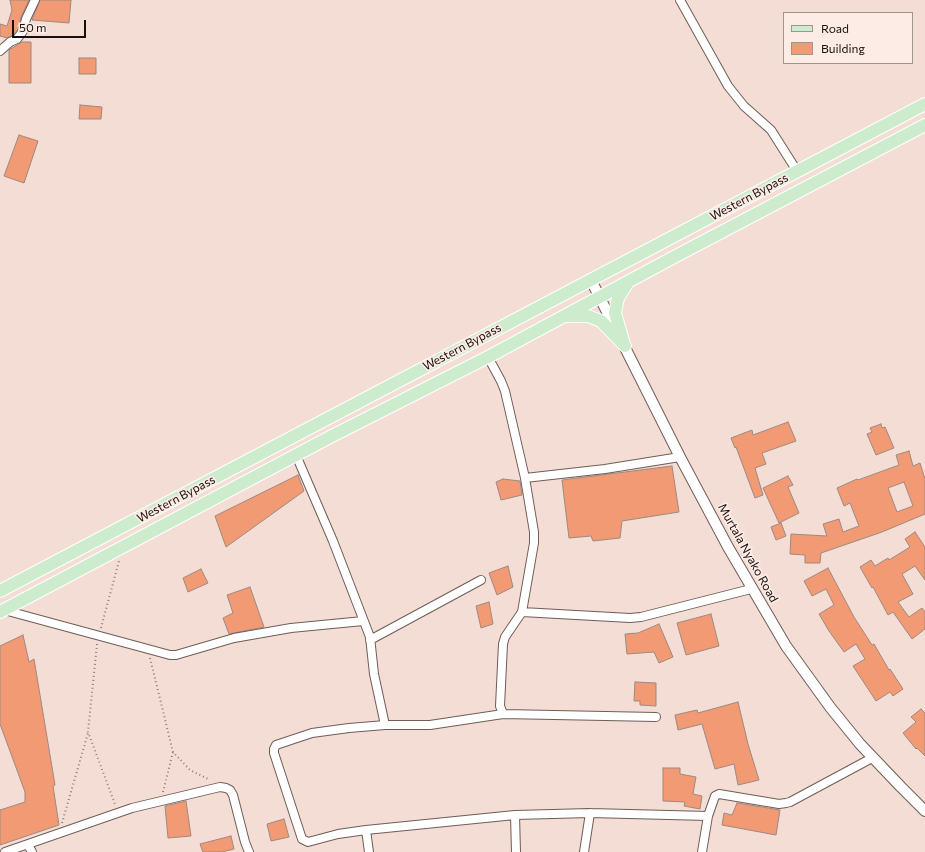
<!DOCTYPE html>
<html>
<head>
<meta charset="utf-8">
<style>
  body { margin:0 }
  #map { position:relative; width:925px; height:852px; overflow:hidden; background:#f3ddd5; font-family:Commissioner,sans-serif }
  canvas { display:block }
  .legend { position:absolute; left:783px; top:12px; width:130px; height:52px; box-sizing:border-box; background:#fdebe5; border:1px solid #a1938f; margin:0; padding:5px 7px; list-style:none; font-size:12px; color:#170f0d }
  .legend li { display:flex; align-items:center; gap:8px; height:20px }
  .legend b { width:20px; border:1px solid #a1938f }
  .scale { position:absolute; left:12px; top:20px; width:74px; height:18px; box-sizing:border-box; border:2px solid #170f0d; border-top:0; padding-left:5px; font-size:12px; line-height:14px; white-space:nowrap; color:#170f0d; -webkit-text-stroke:3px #fdebe5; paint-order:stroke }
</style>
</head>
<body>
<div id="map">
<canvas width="925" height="852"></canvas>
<ul class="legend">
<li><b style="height:5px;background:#cdeccd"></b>Road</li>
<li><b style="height:11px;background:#f29a73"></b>Building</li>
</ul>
<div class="scale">50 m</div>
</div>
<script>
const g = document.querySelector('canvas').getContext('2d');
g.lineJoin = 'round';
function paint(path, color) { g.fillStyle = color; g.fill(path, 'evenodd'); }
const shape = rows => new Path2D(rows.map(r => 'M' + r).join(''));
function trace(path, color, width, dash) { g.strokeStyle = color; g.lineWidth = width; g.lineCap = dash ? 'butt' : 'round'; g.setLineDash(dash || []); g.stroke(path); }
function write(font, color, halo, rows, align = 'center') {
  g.font = font + ' Commissioner,sans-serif'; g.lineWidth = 3.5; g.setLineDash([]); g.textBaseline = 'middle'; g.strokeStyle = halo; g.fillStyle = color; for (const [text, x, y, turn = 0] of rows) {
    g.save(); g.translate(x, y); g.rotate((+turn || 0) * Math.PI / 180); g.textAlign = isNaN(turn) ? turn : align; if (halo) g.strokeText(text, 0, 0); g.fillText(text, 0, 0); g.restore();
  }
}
const building = shape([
  [10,0,29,0,21,17,18,29,13,35,7,38,0,36,0,24,7,26,12,10,10,0],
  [40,0,71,0,69,23,32,20,40,0],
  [22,42,31,42,31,83,9,83,9,50,22,42],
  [79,58,96,58,96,74,79,74,79,58],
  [80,105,102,107,101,119,79,119,80,105],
  [19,135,38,141,24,183,4,176,19,135],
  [788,422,796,441,762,453,766,464,755,468,763,495,755,498,736,447,735,448,731,438,752,430,753,435,788,422],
  [881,424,882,428,885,427,894,448,876,455,867,434,872,432,870,428,881,424],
  [909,451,913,466,920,463,925,479,925,514,882,532,821,553,820,563,805,563,805,555,790,554,791,534,827,536,823,524,839,519,843,532,859,526,850,503,844,506,837,488,857,479,858,480,899,465,896,455,909,451],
  [904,482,913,506,897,512,888,488,904,482],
  [672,466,679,512,622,521,620,538,593,541,591,536,569,538,562,480,672,466],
  [298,475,304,491,226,547,215,516,298,475],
  [788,476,793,485,788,487,799,513,779,523,763,488,788,476],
  [503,479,520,481,522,495,501,500,496,482,503,479],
  [781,523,786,536,776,540,771,527,781,523],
  [915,532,925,547,925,580,915,566,902,574,913,594,898,602,909,617,922,608,925,612,925,629,912,639,893,612,888,615,873,587,872,588,860,567,871,560,875,566,888,558,889,560,910,547,905,539,915,532],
  [508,566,513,587,497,595,489,573,508,566],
  [828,568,854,617,872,645,874,644,889,670,890,669,903,689,893,696,890,692,876,701,853,666,865,659,856,644,844,652,829,631,819,614,834,605,826,589,812,596,804,581,828,568],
  [201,569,208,583,188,592,183,578,201,569],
  [250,587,264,627,229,634,223,618,233,613,227,595,250,587],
  [489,602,493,624,481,628,476,606,489,602],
  [711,614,719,646,686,655,677,623,711,614],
  [659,624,673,657,659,663,654,652,627,654,625,634,638,633,659,624],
  [23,635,29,662,34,659,55,785,53,786,59,825,0,845,0,810,25,802,25,792,0,724,0,646,23,635],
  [635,682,656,683,656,706,640,705,640,701,634,701,635,682],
  [738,702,748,744,759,780,738,785,734,764,715,769,702,724,678,730,675,715,697,710,698,713,738,702],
  [921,709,925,713,925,756,917,748,916,749,903,733,916,722,911,717,921,709],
  [663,768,680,768,680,774,696,777,693,794,702,796,700,809,684,806,685,802,663,801,663,768],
  [186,801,191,836,168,838,165,806,186,801],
  [737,803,780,810,776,835,722,825,724,813,732,815,737,803],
  [284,819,289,837,271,841,267,824,284,819],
  [231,836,234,849,222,852,203,852,200,844,231,836]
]);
const path = shape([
  [101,628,119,561],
  [97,644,88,732,115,804],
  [150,658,173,752,190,770,210,780],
  [163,792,173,752],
  [62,823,88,733]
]);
const minor = shape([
  [680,0,728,86,744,106,771,130,797,171],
  [0,51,10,42,17,39,23,31,26,19,35,0],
  [488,357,501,381,505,391,525,478,534,532,534,543,522,612,505,637,503,644,500,706,503,714],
  [296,455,333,541,370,637,374,674,385,725],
  [525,478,605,469,680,457],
  [4,610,170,655,176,655,234,638,291,628,363,621],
  [522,612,630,618,641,617,751,589],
  [370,640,481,580],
  [656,717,503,714,430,725,385,725,349,728,312,733,276,745,274,749,274,753,302,839,308,842,338,834,366,830,515,815,590,813,708,816],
  [515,815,516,852],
  [366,830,369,852],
  [28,845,32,852],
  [5,852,132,808,220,787,226,788,230,790,233,795,245,842,249,852],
  [584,852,590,813],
  [702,852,708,816,715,796,719,794,779,804,786,803,790,802,872,758]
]);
const tertiary = shape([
  [591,280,680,457,728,547,786,646,830,707,860,744,901,787,925,811]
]);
const primary = shape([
  [566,316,588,316,601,321,625,346],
  [623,341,615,313,618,298,628,282],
  [0,591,925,104],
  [0,612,330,437,488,357,674,257,925,125]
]);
const streetNames = [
  ["Western Bypass",749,197,-28],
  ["Western Bypass",462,347,-28],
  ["Western Bypass",176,499,-28],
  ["Murtala Nyako Road",748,553,61]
];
paint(building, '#f29a73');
trace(building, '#9d8981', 1);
trace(minor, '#6f5d56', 10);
trace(tertiary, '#6f5d56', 12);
trace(primary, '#fff', 14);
trace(path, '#8c7d78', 2, [1, 3]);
trace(minor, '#fff', 8);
trace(tertiary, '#fff', 10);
trace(primary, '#cdeccd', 12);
write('12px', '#170f0d', '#fdebe5', streetNames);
</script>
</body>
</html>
